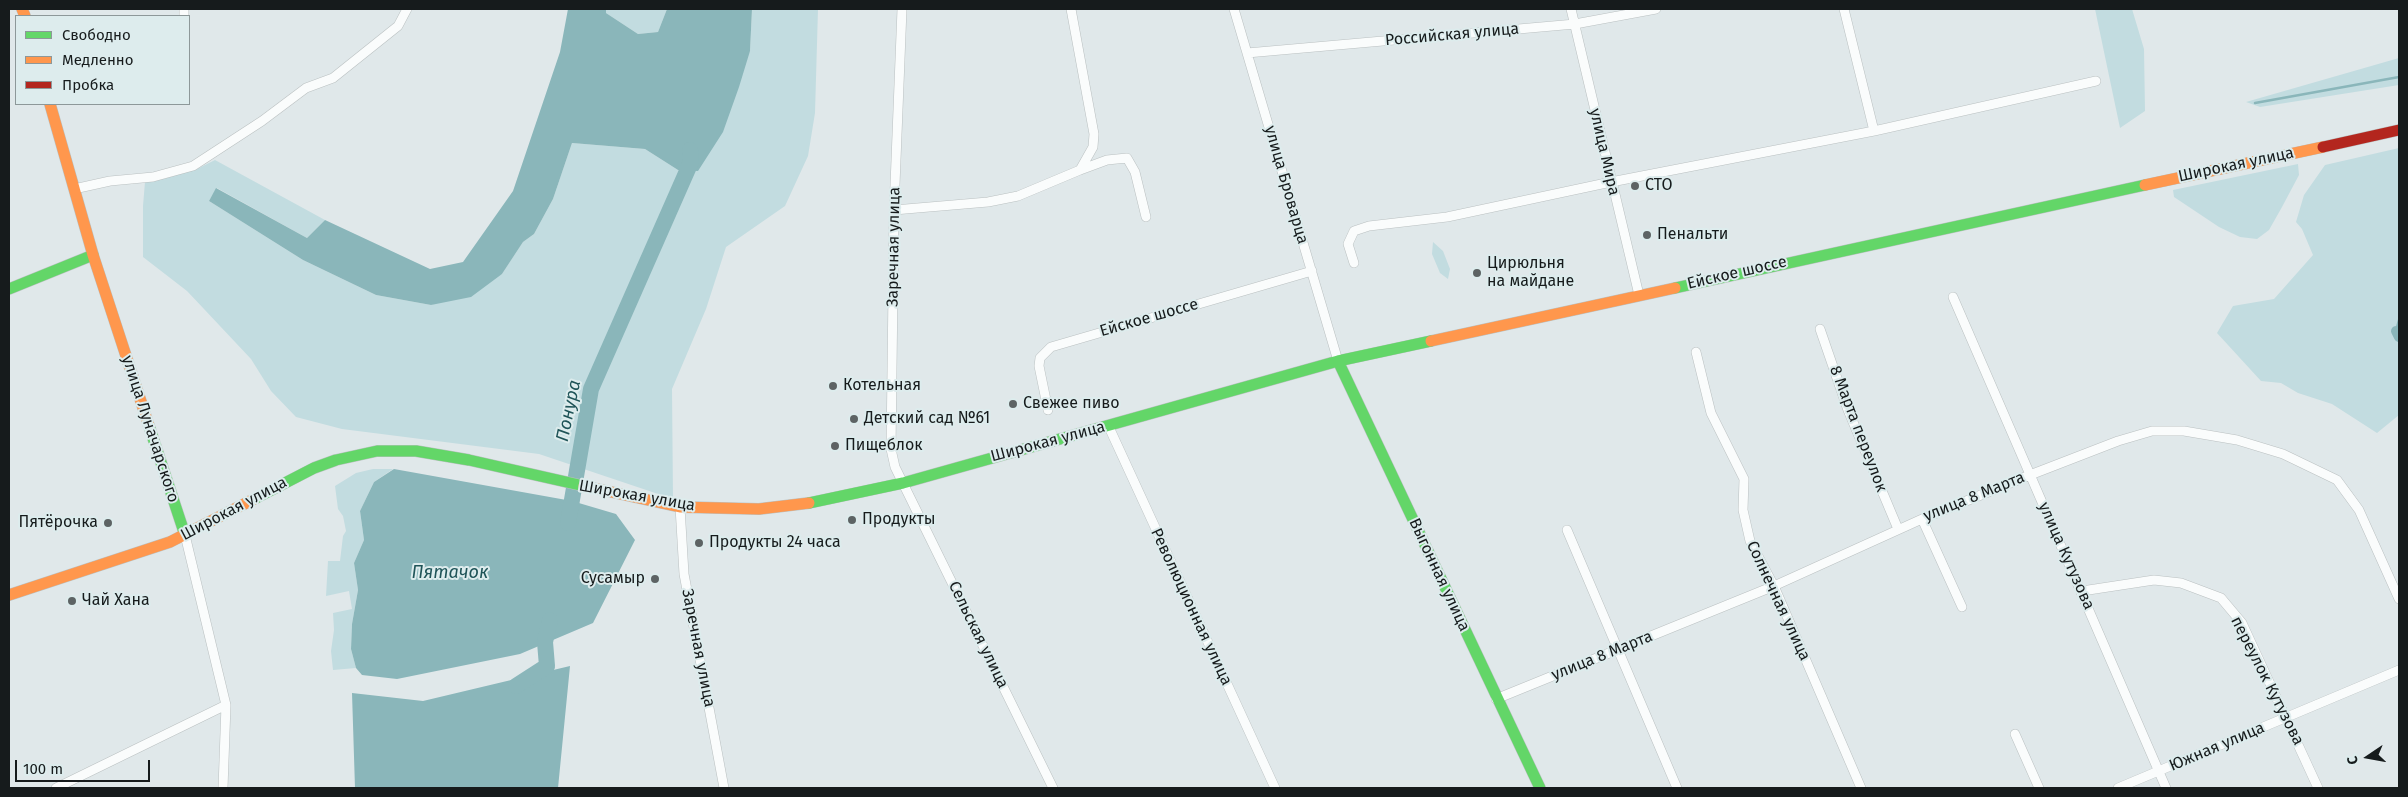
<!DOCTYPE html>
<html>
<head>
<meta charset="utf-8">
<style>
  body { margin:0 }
  #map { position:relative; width:2408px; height:797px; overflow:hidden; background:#e0e8ea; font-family:"Fira Sans",sans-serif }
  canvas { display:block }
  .frame { position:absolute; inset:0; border:10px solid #161b1c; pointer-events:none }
  .legend { position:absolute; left:15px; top:15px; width:175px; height:90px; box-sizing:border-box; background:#ddeced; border:1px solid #8d9899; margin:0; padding:6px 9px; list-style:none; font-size:15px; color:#161b1c }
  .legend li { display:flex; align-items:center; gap:10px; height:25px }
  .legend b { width:25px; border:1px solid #8d9899 }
  .north { position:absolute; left:2343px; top:732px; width:50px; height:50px; -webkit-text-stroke:4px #ddeced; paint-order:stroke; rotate:258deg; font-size:14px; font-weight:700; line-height:20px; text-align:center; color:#161b1c }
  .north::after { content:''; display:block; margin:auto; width:18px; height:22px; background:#161b1c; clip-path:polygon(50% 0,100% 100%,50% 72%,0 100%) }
  .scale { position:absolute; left:15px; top:760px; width:135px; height:22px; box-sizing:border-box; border:2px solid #161b1c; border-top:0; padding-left:6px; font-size:15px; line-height:18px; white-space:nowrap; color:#161b1c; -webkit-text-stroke:4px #ddeced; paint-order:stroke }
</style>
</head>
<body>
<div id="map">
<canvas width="2408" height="797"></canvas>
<div class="frame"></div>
<ul class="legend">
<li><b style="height:6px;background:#63d668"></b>Свободно</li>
<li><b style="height:6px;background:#ff974d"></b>Медленно</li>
<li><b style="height:6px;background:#b3261e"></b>Пробка</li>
</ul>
<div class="north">С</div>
<div class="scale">100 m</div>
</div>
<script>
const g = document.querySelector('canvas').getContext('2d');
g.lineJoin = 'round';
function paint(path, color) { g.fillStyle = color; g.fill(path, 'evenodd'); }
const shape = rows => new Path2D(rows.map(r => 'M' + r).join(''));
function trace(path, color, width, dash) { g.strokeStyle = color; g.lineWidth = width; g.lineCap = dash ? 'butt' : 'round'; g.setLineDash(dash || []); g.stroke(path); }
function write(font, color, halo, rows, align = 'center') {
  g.font = font + ' "Fira Sans",sans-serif'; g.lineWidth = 4; g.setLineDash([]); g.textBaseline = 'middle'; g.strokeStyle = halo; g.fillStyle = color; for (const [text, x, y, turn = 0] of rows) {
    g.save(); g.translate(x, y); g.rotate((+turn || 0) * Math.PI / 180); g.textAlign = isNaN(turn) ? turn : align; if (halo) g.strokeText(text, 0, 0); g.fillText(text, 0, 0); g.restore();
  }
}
const green = shape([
  [606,9,667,9,658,32,638,34,606,13],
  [752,9,818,9,815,113,808,156,785,206,726,247,706,309,672,389,673,499,539,454,342,429,296,417,271,391,251,359,204,309,187,291,143,257,143,206,145,182,197,169,215,160,325,220,307,238,217,188,209,201,303,260,376,295,431,305,502,274,523,242,534,234,553,199,572,143,645,149,678,170,750,51],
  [2095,9,2132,9,2144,49,2145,111,2120,128],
  [2399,58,2399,85,2260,107,2246,102],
  [2399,148,2399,415,2377,433,2332,404,2298,393,2281,383,2261,381,2217,333,2233,306,2274,299,2313,255,2302,229,2296,222,2304,195,2325,165],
  [2298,164,2299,175,2282,207,2269,230,2257,239,2240,237,2219,227,2174,197,2173,190],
  [1433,242,1443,251,1450,269,1448,279,1440,273,1432,254],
  [373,469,393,469,374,482,360,511,364,540,354,563,358,590,352,624,351,649,356,668,333,670,331,651,334,630,333,613,352,609,349,591,326,596,328,561,340,561,343,536,346,531,343,516,338,509,335,486,356,473]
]);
const water = shape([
  [568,9,606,9,606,13,638,34,658,32,667,9,752,9,750,51,739,87,723,132,698,171,678,170,645,149,572,143,553,199,534,234,523,242,502,274,471,297,431,305,376,295,303,260,209,201,216,188,307,238,325,220,430,269,463,262,513,191,560,52],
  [394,469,572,501,616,514,635,540,593,623,520,654,397,679,362,675,356,668,351,649,352,624,358,590,354,563,364,540,360,511,374,482],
  [570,666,558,788,355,788,352,693,423,701]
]);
const stream = shape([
  [2255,103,2399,77],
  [2396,331,2399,320]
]);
const canal = shape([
  [2396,331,2399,337]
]);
const river = shape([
  [568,523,591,389,691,162,690,150],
  [516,686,547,666,545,642,550,620]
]);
const street = shape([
  [902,9,894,210,891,449,895,467,1053,788],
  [1234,9,1338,361],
  [1571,9,1639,295],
  [1844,9,1874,131],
  [184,16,184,9],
  [1247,53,1575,24,1656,9],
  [1080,170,1107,160,1127,158,1135,172,1146,217],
  [74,189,110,181,153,177,193,166,262,121,306,88,333,78,398,26,407,9],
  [894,210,988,202,1018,196,1080,170,1093,147,1094,134,1071,9],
  [1354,263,1348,244,1354,231,1369,226,1447,217,1611,182,1874,131,2096,81],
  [1953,297,2166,788],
  [1820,329,1848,410,1898,529],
  [1696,352,1711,413,1744,479,1743,510,1750,541,1774,586,1861,788],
  [1048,410,1039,366,1040,358,1051,347,1312,271],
  [1108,425,1275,788],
  [680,507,684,574,724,788],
  [1922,519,1962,607],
  [1567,530,1677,788],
  [185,535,226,705,223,788],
  [2082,591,2154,580,2181,583,2221,598,2242,623,2318,788],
  [1496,699,1774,586,1922,519,2030,475,2118,441,2152,431,2184,431,2237,440,2283,454,2337,480,2359,510,2399,599],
  [2015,734,2039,788],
  [56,788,226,705],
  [2118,788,2399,670]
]);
const fast = shape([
  [1675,288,2145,185],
  [9,289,93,255],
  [1338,361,1540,788],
  [149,426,185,535],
  [254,499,314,468,336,460,377,451,416,451,469,460,584,486],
  [809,503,903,483,1338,361,1431,341]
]);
const slow = shape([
  [22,9,25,16],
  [50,104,93,255,149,426],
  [2145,185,2323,147],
  [1431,341,1675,288],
  [584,486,680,507,759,509,809,503],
  [9,595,170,542,254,499]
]);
const jam = shape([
  [2323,147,2399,130]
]);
const markers = [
  [1635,186,5,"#5d6364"],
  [1647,235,5,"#5d6364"],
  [1477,273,5,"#5d6364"],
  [833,386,5,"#5d6364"],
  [1013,404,5,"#5d6364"],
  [854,419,5,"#5d6364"],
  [835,446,5,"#5d6364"],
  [852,520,5,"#5d6364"],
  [108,523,5,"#5d6364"],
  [699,543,5,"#5d6364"],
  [655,579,5,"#5d6364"],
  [72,601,5,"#5d6364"]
];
const streetNames = [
  ["Российская улица",1452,35,-5],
  ["улица Мира",1604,152,77],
  ["Широкая улица",2236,165,-12],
  ["улица Броварца",1286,185,74],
  ["Заречная улица",894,247,-89],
  ["Ейское шоссе",1737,273,-13],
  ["Ейское шоссе",1149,318,-16],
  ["улица Луначарского",150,429,72],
  ["8 Марта переулок",1858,429,69],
  ["Широкая улица",1048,442,-15],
  ["Широкая улица",637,496,10],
  ["улица 8 Марта",1974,497,-22],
  ["Широкая улица",234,509,-28],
  ["улица Кутузова",2066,556,66],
  ["Выгонная улица",1439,575,65],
  ["Солнечная улица",1778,601,65],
  ["Революционная улица",1191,607,65],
  ["Сельская улица",978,635,64],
  ["Заречная улица",698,648,79],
  ["улица 8 Марта",1602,656,-22],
  ["переулок Кутузова",2267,681,63],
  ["Южная улица",2217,747,-23]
];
const poiNames = [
  ["СТО",1645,186],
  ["Пенальти",1657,235],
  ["Цирюльня",1487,264],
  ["на майдане",1487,282],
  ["Котельная",843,386],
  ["Свежее пиво",1023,404],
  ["Детский сад №61",864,419],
  ["Пищеблок",845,446],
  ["Продукты",862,520],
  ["Пятёрочка",98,523,"right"],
  ["Продукты 24 часа",709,543],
  ["Сусамыр",645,579,"right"],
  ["Чай Хана",82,601]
];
const waterNames = [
  ["Понура",569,411,-78],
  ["Пятачок",450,573]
];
paint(green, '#c2dce0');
paint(water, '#8ab6ba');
trace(stream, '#8ab6ba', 2.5);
trace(canal, '#8ab6ba', 10);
trace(river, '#8ab6ba', 16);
trace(street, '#bac0c1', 10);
trace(fast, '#bac0c1', 12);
trace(slow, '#bac0c1', 12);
trace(jam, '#bac0c1', 12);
trace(street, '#fafcfc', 9);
trace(fast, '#63d668', 11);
trace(slow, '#ff974d', 11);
trace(jam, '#b3261e', 11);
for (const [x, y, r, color] of markers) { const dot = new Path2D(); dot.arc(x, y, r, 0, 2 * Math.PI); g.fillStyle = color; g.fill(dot); trace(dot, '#ddeced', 2); }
write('16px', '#161b1c', '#ddeced', streetNames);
write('16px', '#161b1c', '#ddeced', poiNames, 'left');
write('italic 18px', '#1f5458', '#ddeced', waterNames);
</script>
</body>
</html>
